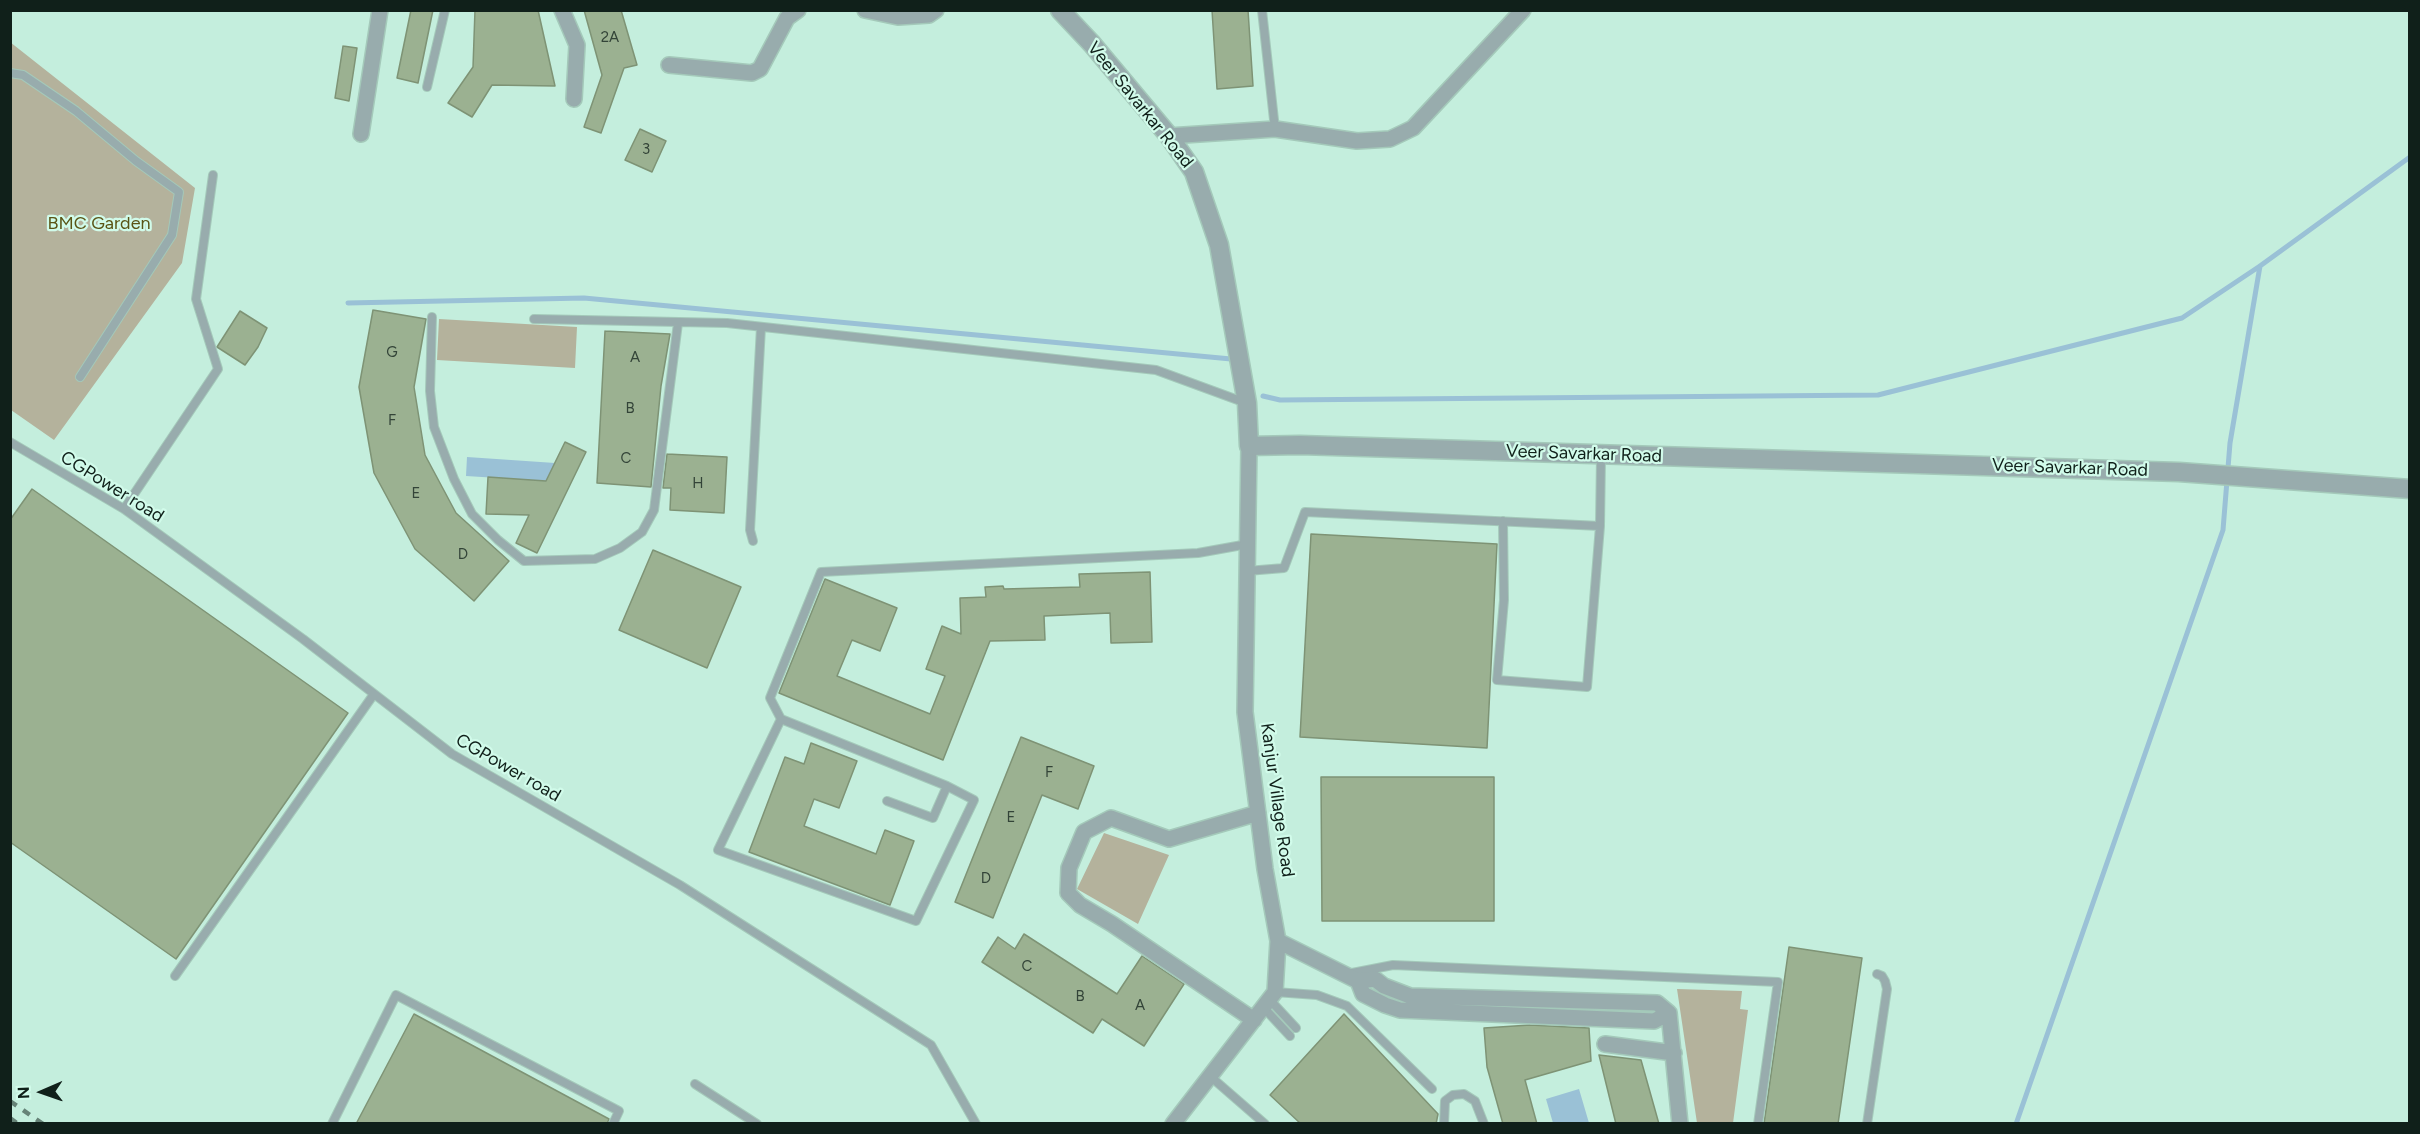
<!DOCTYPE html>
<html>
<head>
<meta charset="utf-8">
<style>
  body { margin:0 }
  #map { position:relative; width:2420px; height:1134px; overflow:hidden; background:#c4eedd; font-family:Figtree,sans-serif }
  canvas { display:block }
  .frame { position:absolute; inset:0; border:12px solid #10201a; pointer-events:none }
  .north { position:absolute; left:12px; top:1062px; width:60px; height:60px; -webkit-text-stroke:4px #d1fbea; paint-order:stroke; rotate:268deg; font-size:16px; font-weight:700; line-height:24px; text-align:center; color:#10201a }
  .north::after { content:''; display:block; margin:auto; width:21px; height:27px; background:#10201a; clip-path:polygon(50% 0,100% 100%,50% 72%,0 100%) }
</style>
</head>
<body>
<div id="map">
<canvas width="2420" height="1134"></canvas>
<div class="frame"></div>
<div class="north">N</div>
</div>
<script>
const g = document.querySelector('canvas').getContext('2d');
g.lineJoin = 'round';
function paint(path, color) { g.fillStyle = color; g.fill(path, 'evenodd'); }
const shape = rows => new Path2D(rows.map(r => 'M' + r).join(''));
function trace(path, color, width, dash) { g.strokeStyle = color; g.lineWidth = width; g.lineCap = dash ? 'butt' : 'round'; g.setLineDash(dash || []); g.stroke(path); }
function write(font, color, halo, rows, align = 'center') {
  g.font = font + ' Figtree,sans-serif'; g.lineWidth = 4.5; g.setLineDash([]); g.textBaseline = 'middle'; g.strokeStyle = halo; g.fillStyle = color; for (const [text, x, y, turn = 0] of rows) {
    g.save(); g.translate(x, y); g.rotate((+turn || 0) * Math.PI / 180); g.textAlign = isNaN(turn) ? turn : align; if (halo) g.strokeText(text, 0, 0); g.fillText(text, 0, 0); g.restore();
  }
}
const green = shape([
  [10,42,195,188,182,263,54,440,11,410],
  [439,319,577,327,575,368,437,360],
  [1104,833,1169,855,1138,924,1077,889],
  [1677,989,1742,991,1740,1009,1748,1010,1733,1123,1697,1123]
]);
const water = shape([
  [467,457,555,463,546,481,466,476],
  [1579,1089,1589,1123,1553,1123,1546,1099]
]);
const stream = shape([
  [348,303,584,298,1231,359],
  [1263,396,1280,400,1878,395,2182,318,2260,266,2410,157],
  [2016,1124,2223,530,2230,443,2260,266]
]);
const building = shape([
  [411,10,433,10,418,83,397,78,411,10],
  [475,10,538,10,555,86,492,85,472,117,448,103,473,67,475,10],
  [584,10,621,10,637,65,624,68,601,133,584,127,602,75,584,10],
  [1212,10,1248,10,1253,86,1217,89,1212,10],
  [343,46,357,48,349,101,335,98,343,46],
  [640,129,666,141,652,172,625,160,640,129],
  [373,310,426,319,414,387,425,455,456,513,509,561,474,601,415,549,374,473,359,387,373,310],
  [240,311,267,328,258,347,245,365,217,347,240,311],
  [605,331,670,334,661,386,651,487,597,483,605,331],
  [565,442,586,452,537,553,516,543,529,515,486,514,488,477,546,481,565,442],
  [667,454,727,457,724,513,670,510,671,488,663,488,667,454],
  [32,489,348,713,176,959,10,842,10,520,32,489],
  [1311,534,1497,544,1487,748,1300,737,1311,534],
  [653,550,741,587,707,668,619,630,653,550],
  [1150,572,1152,642,1111,643,1110,613,1044,616,1045,640,990,641,943,760,779,693,825,579,897,608,880,651,852,640,837,676,930,714,945,676,926,669,942,626,961,634,960,598,986,597,985,587,1003,586,1004,589,1080,587,1079,574,1150,572],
  [1021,737,1094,766,1078,809,1042,795,993,918,955,902,1021,737],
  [811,743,857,761,839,808,814,799,804,826,876,854,885,830,914,841,890,905,749,852,785,757,804,764,811,743],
  [1321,777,1494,777,1494,921,1322,921,1321,777],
  [1024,934,1117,994,1142,956,1184,984,1144,1046,1102,1019,1093,1033,982,962,998,937,1015,949,1024,934],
  [1789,947,1862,958,1838,1124,1764,1124,1789,947],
  [414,1014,609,1119,607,1124,356,1124,414,1014],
  [1344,1014,1438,1114,1436,1124,1301,1124,1270,1095,1344,1014],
  [1530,1025,1589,1028,1591,1061,1525,1080,1537,1124,1503,1124,1487,1067,1484,1028,1530,1025],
  [1599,1055,1641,1060,1659,1124,1616,1124,1599,1055]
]);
const service = shape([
  [1262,10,1275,129],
  [10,73,23,75,76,111,136,161,179,192,172,235,80,377],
  [427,87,445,10],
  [432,317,430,391,434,427,454,479,472,514,498,540,524,561,595,559,620,548,642,532,654,510,678,323],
  [534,319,727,323,1156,370,1246,403],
  [10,442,124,509,303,639,452,754,680,885,931,1045,976,1124],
  [124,509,218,369,196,299,213,175],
  [1503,521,1504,600,1497,680,1587,687,1600,526],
  [753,541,750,530,761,327],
  [1247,571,1284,568,1305,512,1600,526,1601,456],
  [781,719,718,850,916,921,974,800,947,786,781,719,770,698,821,572,1198,553,1248,544],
  [887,801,933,818,947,786],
  [1347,974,1393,965,1778,982,1758,1124],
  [175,976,374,694],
  [1275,992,1317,995,1347,1006,1432,1089],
  [1269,999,1296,1028],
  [1264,1008,1290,1036],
  [1211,1077,1265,1124],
  [695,1084,757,1124],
  [332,1124,396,995,619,1111,613,1124],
  [1444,1124,1445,1101,1453,1095,1464,1094,1475,1101,1484,1124],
  [1867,1124,1887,989,1885,981,1882,976,1877,974]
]);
const minor = shape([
  [562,10,577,45,574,99],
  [865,10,898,17,929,15,936,10],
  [669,65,752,73,760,69,787,18,798,10],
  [361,134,380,10],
  [1169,136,1275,129,1357,141,1390,139,1413,128,1523,10],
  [1278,941,1358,981,1375,979,1384,986,1410,996,1657,1003,1669,1013,1654,1021,1400,1010,1385,1005,1363,994,1358,981],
  [1669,1013,1680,1124],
  [1254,1020,1112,924,1080,905,1068,893,1069,868,1084,832,1111,818,1169,839,1258,813],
  [1605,1044,1674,1053],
  [1173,1124,1275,992,1278,941,1265,869,1245,712,1249,446]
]);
const tertiary = shape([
  [1060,10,1092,44,1169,136,1194,172,1219,245,1247,403,1249,446,1300,445,2179,472,2410,489]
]);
const rail = shape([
  [10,1101,43,1124],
  [10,1118,18,1124]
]);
const numberNames = [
  ["2A",610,38],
  ["3",646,150],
  ["G",392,353],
  ["A",635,358],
  ["B",630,409],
  ["F",392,421],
  ["C",626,459],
  ["H",698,484],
  ["E",416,494],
  ["D",463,555],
  ["F",1049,773],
  ["E",1011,818],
  ["D",986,879],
  ["C",1027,967],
  ["B",1080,997],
  ["A",1140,1006]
];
const streetNames = [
  ["Veer Savarkar Road",1140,105,51],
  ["Veer Savarkar Road",1584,454,2],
  ["Veer Savarkar Road",2070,468,2],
  ["CGPower road",112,487,32],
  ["CGPower road",508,768,30],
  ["Kanjur Village Road",1277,800,82]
];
const parkNames = [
  ["BMC Garden",99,224]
];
paint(green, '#b4b29c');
paint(water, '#9ac1d6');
trace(stream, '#9ac1d6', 5);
paint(building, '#9bb191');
trace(building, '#7e9375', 1.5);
trace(service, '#a4c9ba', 10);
trace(minor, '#a4c9ba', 18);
trace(tertiary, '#a4c9ba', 21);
trace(service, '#98acad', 8);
trace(minor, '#98acad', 15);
trace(tertiary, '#98acad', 18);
trace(rail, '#668377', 4.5, [8, 8]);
write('15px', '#334438', null, numberNames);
write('18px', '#10201a', '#d1fbea', streetNames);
write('18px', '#5a5415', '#d1fbea', parkNames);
</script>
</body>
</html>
